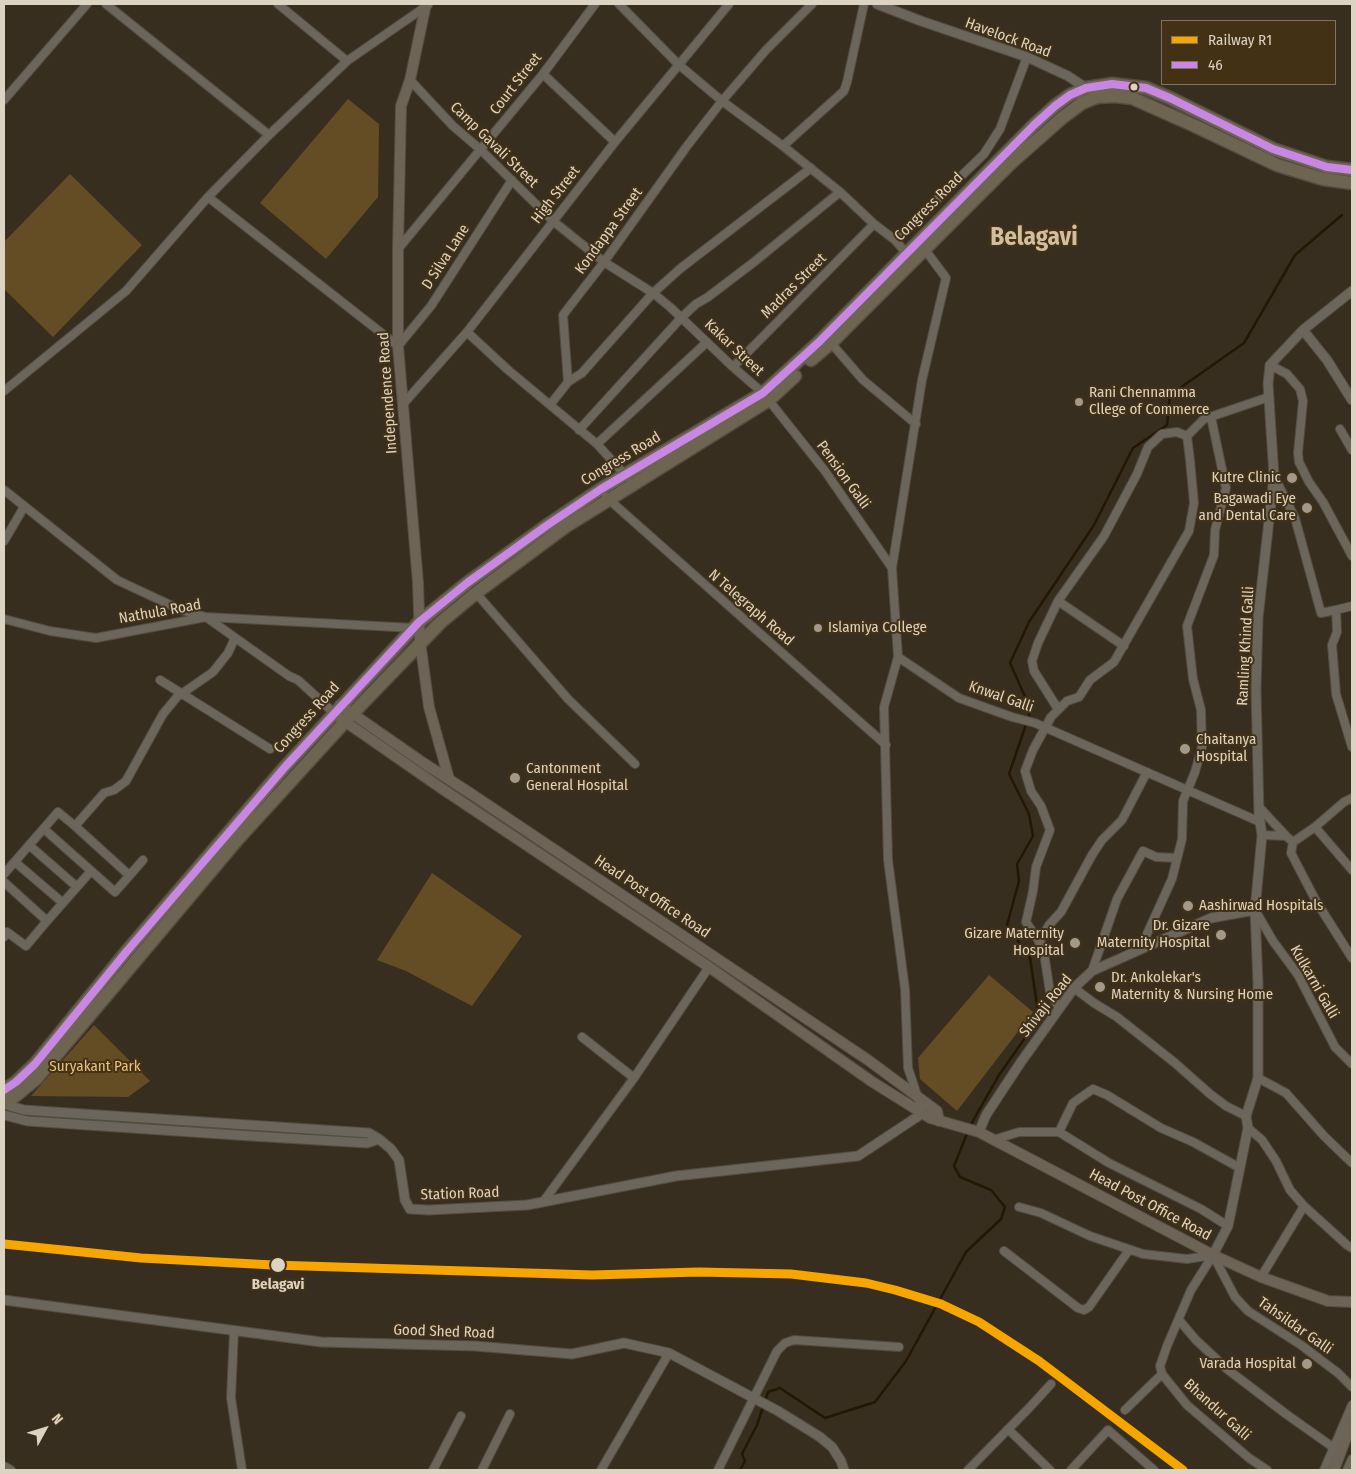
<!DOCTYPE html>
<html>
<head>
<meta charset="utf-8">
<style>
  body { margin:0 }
  #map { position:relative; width:1356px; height:1474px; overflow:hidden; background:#382e20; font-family:"Fira Sans Condensed",sans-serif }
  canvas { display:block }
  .frame { position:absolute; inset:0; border:5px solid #ddd3c3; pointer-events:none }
  .legend { position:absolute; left:1161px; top:20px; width:175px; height:65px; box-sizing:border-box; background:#423115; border:1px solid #80725b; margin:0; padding:6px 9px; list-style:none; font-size:15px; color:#ddd3c3 }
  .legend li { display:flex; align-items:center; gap:10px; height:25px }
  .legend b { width:25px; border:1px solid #80725b }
  .north { position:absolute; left:20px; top:1404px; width:50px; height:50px; -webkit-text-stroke:4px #423115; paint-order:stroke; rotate:51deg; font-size:14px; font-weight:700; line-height:20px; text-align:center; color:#ddd3c3 }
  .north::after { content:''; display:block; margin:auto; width:18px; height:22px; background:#ddd3c3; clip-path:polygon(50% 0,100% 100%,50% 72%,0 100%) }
</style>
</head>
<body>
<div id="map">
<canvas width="1356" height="1474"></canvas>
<div class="frame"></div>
<ul class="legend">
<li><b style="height:6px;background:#f7a600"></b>Railway R1</li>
<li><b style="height:6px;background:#c787e3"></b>46</li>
</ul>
<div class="north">N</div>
</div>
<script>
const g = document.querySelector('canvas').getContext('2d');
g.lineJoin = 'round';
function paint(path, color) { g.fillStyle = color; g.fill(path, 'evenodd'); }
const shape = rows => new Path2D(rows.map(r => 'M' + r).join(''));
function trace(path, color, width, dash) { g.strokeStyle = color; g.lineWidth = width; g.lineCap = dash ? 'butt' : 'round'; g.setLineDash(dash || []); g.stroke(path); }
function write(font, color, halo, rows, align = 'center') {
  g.font = font + ' "Fira Sans Condensed",sans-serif'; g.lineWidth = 4; g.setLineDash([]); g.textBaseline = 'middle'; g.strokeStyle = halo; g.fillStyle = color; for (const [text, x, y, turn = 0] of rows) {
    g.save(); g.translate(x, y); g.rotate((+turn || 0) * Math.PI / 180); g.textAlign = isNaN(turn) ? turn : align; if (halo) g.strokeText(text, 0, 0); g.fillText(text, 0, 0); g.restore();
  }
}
const green = shape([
  [348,99,379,124,378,197,326,259,260,203],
  [70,174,142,245,53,337,4,289,4,242],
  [432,873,522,936,472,1006,406,971,377,960],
  [989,975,1033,1012,957,1111,920,1079,918,1058],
  [94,1025,150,1081,128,1097,31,1096]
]);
const stream = shape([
  [970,1126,999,1075,1039,1018,1030,958,1007,925,1019,881,1017,864,1033,836,1029,814,1009,774,1031,710,1010,663,1029,622,1094,525,1133,448,1167,425,1170,395,1244,343,1295,255,1342,215],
  [740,1470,745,1461,742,1454,757,1425,768,1392,780,1388,825,1418,875,1402,906,1361,966,1252,1001,1219,1005,1207,991,1190,960,1177,954,1166,968,1131]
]);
const minor = shape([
  [106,4,269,135],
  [278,4,347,61],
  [619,4,678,64,722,101,783,146,840,192,874,224,895,240,906,253],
  [543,74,615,142],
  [410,80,453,126,481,150,553,221,604,262,653,293,670,307,733,367,763,393,825,471,892,568],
  [4,100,87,4],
  [783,146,844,91,847,82,864,4],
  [208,197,398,346,431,306,512,180],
  [895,240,984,154,1000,129,1027,57],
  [923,247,946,278,922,380,892,568,898,657,884,707,888,860,905,989,908,1068,923,1113],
  [398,249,543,74,595,4],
  [467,332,507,369,550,405],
  [831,343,863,380,916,424],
  [1270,365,1287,374,1300,389,1303,401,1298,453,1299,462,1309,482,1323,502,1352,556],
  [733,367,874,224],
  [568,382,582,373,653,293,681,268,811,168],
  [4,391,126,291,208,197,269,135,347,61,428,5],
  [404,403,467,332,615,142,729,4],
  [1340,429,1352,450],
  [579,430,681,318,696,304,708,297,754,262,840,192],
  [1187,436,1204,419,1269,397],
  [597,444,707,342],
  [1274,476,1295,518,1321,613,1336,610],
  [627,477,597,444,550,405,568,382,563,315,604,262,687,146,722,101,766,50,812,4],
  [4,490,117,580,181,610,206,617,289,676,298,680,334,713],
  [606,497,886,745],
  [4,541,24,507],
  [476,593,568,699,635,764],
  [1058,601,1124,646],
  [1352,606,1336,610,1337,632,1332,645,1336,694,1352,747],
  [4,619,50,631,96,638,206,617,414,628],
  [898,657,959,698,1012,717,1035,723,1260,822],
  [160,680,270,749],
  [1058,709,1034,671,1032,661,1038,643,1058,601,1104,536,1137,474,1148,447,1162,434,1177,432,1187,436,1190,460,1194,503,1189,531,1114,662,1090,680,1079,697,1067,701,1051,717,1033,750,1025,771,1031,791,1041,806,1050,830,1036,867,1033,891,1026,922,1043,947,1050,992,1059,1008],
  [1259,807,1286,836],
  [1315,827,1352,870],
  [44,829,115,892,143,860],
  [1262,835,1286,836,1293,842,1315,827,1344,802,1352,798],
  [1293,842,1291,853,1316,901,1352,958],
  [29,845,77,887],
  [15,862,63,903],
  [4,874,58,812,75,826],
  [129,875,75,826,104,793,114,790,126,781,163,714,177,697,213,672,228,653,235,638],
  [4,882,47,921,91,871],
  [1255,910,1273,941,1298,975,1335,1047,1352,1064],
  [4,937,7,932,26,946,47,921],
  [1039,942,1049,925,1061,912,1092,855,1102,840,1122,820,1147,772],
  [1143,947,1147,934,1172,879,1182,839,1183,801,1195,772,1202,747,1201,710,1193,679,1187,626,1214,555,1215,530,1226,488,1211,417],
  [1092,971,1117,899,1143,851,1156,857,1177,858],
  [1074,988,1094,1003,1117,1017,1175,1063,1210,1094,1226,1106,1246,1116],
  [582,1037,634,1078,709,967],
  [1258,1078,1286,1093,1324,1136,1352,1163],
  [1248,1128,1262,1140,1276,1161,1290,1190,1304,1206,1347,1245,1352,1248],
  [993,1140,1019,1132,1059,1132],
  [543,1202,634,1078],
  [1019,1207,1041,1213,1090,1236,1143,1254,1187,1259,1213,1255],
  [1228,1226,1201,1209,1109,1163,1059,1132,1073,1103,1093,1089,1107,1095,1161,1128,1193,1142,1240,1168],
  [1004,1251,1078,1308,1084,1310,1089,1307,1129,1250],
  [1213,1255,1191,1290,1167,1346,1160,1366,1162,1374,1187,1405,1249,1458,1267,1470],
  [1213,1255,1235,1297,1248,1311,1301,1345,1338,1373,1352,1387],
  [1261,1277,1304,1206],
  [1179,1320,1196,1340,1227,1369,1286,1414,1334,1448],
  [234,1330,231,1398,242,1470],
  [1125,1410,1162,1374],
  [1008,1429,1050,1470],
  [4,1466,11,1470],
  [433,1470,461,1416],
  [482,1470,510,1414],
  [601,1470,669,1353],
  [718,1470,777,1351,785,1343,794,1340,899,1347],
  [968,1470,1030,1407,1051,1384],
  [1071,1470,1108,1430,1154,1470],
  [1324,1470,1352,1405],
  [1347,1470,1352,1459]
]);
const tertiary = shape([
  [877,4,921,21,1027,57,1068,76,1089,90],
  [1303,330,1327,360,1352,400],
  [4,1104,24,1110,369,1133,379,1139,391,1149,399,1160,405,1200,410,1209,429,1210,527,1205,676,1176,858,1156,923,1113],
  [4,1115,27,1121,251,1136,367,1143,379,1139],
  [979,1132,986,1115,1021,1062,1074,988,1092,971,1211,918,1255,910],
  [1213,1255,1228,1226,1248,1128,1246,1116,1258,1078,1258,983,1255,910,1262,835,1259,815,1256,689,1258,618,1274,476,1268,384,1270,365,1303,330,1352,291],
  [4,1300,321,1342,475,1346,572,1354,624,1343,669,1353,778,1411,820,1437,832,1447,841,1461,844,1470]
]);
const secondary = shape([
  [426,4,410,80,401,106,398,249,398,346,418,583,420,641,429,707,449,779],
  [340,705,422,762,470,793,868,1060,937,1111,939,1121],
  [340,718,441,788,709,967,871,1081,930,1118,979,1132,1213,1255,1261,1277,1328,1301,1352,1302],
  [1334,1470,1352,1422]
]);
const trunk = shape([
  [811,360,831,343,1011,163,1062,118,1082,103,1097,97,1114,96,1132,98,1195,126,1277,165,1323,179,1352,183],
  [4,1090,16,1082,35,1064,127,951,285,767,419,622,467,583,546,526,601,489,763,393,819,342,1034,125,1055,106,1070,95,1086,88,1112,84,1146,88,1170,98,1273,149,1327,167,1352,170],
  [4,1103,14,1097,37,1078,238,839,352,714,441,622,476,593,565,527,769,400,795,376]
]);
const rail = shape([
  [273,1265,592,1275,699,1272,791,1274,866,1283,895,1290,941,1304,979,1322,1000,1335,1039,1361,1183,1470]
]);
const bus1 = shape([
  [4,1090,16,1082,35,1064,127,951,285,767,419,622,467,583,546,526,601,489,763,393,819,342,1034,125,1055,106,1070,95,1086,88,1112,84,1146,88,1170,98,1273,149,1327,167,1352,170]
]);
const rail1 = shape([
  [4,1244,141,1258,273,1265,592,1275,699,1272,791,1274,866,1283,895,1290,941,1304,979,1322,1039,1361,1183,1470]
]);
const markers = [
  [1134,87,4.5,"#ddd3c3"],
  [1079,402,5,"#a3998a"],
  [1292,478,6,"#a3998a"],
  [1307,508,6,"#a3998a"],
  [818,628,5,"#a3998a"],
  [1185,749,6,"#a3998a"],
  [515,778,6,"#a3998a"],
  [1188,906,6,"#a3998a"],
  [1221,935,6,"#a3998a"],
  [1075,943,6,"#a3998a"],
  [1100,987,6,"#a3998a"],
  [278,1265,8,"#ddd3c3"],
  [1307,1364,6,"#a3998a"]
];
const streetNames = [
  ["Havelock Road",1008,38,20],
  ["Court Street",516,84,-52],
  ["Camp Gavali Street",494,145,44],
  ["High Street",556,195,-52],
  ["Congress Road",929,207,-45],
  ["Kondappa Street",609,231,-54],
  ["D Silva Lane",446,257,-57],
  ["Madras Street",794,286,-45],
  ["Kakar Street",734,348,43],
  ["Independence Road",388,393,-94],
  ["Congress Road",621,459,-31],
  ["Pension Galli",843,475,54],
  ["N Telegraph Road",751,608,41],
  ["Nathula Road",160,612,-10],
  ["Ramling Khind Galli",1246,646,-87],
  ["Knwal Galli",1001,697,19],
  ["Congress Road",307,718,-48],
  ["Head Post Office Road",652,897,34],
  ["Kulkarni Galli",1314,982,60],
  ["Shivaji Road",1046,1006,-52],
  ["Station Road",460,1194,-2],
  ["Head Post Office Road",1150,1205,28],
  ["Tahsildar Galli",1295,1326,35],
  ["Good Shed Road",444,1332,2],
  ["Bhandur Galli",1217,1410,42]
];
const poiNames = [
  ["Rani Chennamma",1089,393],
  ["Cllege of Commerce",1089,410],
  ["Kutre Clinic",1281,478,"right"],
  ["Bagawadi Eye",1296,499,"right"],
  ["and Dental Care",1296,516,"right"],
  ["Islamiya College",828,628],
  ["Chaitanya",1196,740],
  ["Hospital",1196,757],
  ["Cantonment",526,769],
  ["General Hospital",526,786],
  ["Aashirwad Hospitals",1199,906],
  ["Dr. Gizare",1210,926,"right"],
  ["Maternity Hospital",1210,943,"right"],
  ["Gizare Maternity",1064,934,"right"],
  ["Hospital",1064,951,"right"],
  ["Dr. Ankolekar's",1111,978],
  ["Maternity & Nursing Home",1111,995],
  ["Varada Hospital",1296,1364,"right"]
];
const parkNames = [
  ["Suryakant Park",95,1067]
];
const stopNames = [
  ["Belagavi",278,1285]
];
const townNames = [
  ["Belagavi",1034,238]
];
paint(green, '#644d25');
trace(stream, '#241703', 2.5);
trace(minor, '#534c40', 10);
trace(tertiary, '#534c40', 11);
trace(secondary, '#534c40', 12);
trace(trunk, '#534c40', 15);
trace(minor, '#6c655b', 8);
trace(tertiary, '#6c655b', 9);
trace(secondary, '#6d6457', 10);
trace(trunk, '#6e6452', 12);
trace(rail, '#6e685d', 2.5, [6, 6]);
trace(bus1, '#c787e3', 8);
trace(rail1, '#f7a600', 9);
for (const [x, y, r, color] of markers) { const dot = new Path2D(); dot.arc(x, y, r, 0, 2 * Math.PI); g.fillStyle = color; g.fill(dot); trace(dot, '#423115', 2); }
write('15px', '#ddd3c3', '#423115', streetNames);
write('15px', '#ddd3c3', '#423115', poiNames, 'left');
write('15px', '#eac07a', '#423115', parkNames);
write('bold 15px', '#ddd3c3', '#423115', stopNames);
write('bold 25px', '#d2be9e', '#423115', townNames);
</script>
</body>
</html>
